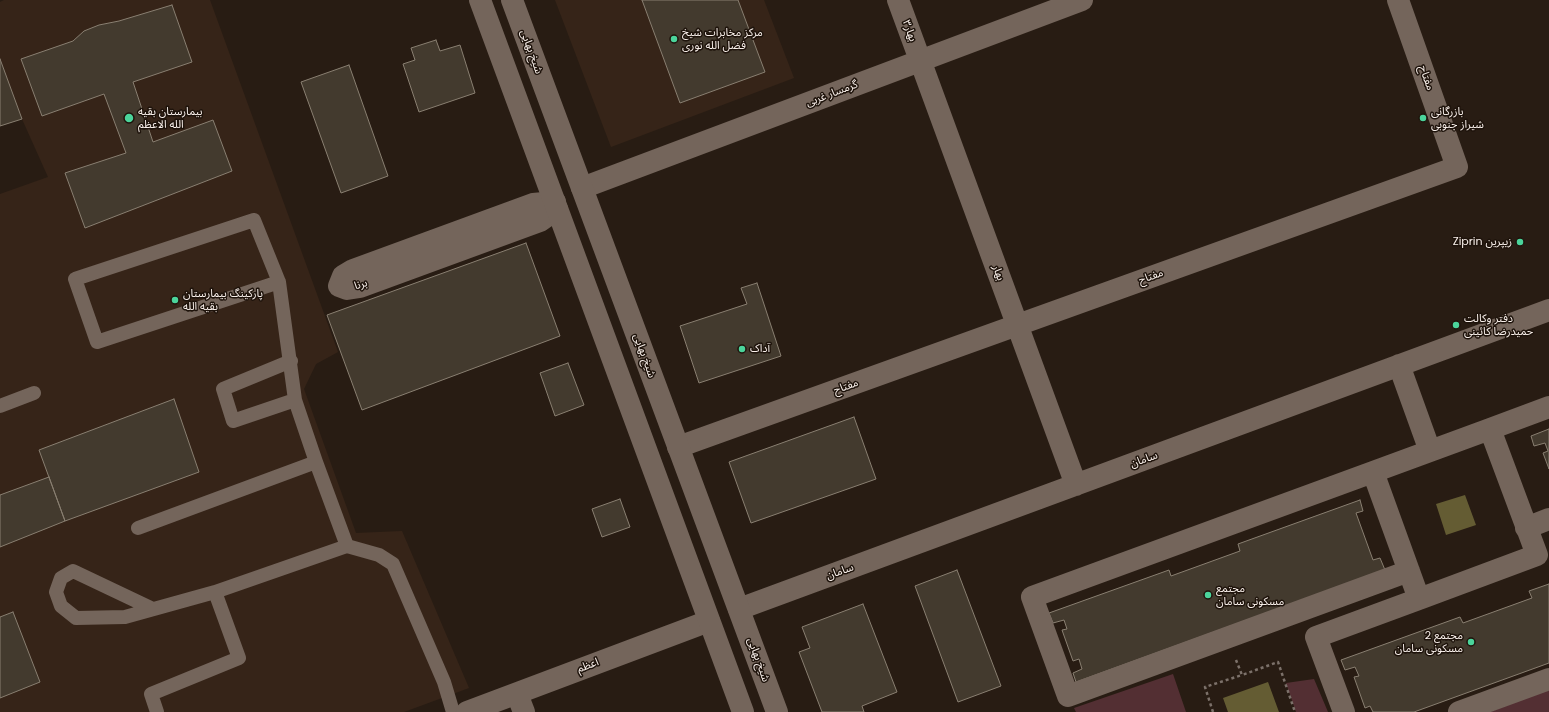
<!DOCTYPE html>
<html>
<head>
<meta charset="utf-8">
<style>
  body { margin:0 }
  canvas { display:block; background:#281c13 }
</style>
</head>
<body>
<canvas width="1549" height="712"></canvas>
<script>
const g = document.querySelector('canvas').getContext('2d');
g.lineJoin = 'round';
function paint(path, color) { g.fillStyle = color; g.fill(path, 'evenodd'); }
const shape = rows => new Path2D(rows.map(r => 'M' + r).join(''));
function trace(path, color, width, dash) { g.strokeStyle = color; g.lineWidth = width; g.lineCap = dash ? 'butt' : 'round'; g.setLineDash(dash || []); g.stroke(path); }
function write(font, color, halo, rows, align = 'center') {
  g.font = font + ' Poppins,"Noto Sans Arabic",sans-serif'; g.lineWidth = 3; g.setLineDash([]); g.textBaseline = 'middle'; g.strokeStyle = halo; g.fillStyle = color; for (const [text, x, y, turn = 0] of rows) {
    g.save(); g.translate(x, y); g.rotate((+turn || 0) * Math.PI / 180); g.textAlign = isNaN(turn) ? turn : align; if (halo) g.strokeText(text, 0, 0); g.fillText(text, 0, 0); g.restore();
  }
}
const built = shape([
  [4,0,210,0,338,352,316,364,304,389,356,533,402,531,469,688,404,712,0,712,0,194,48,177,22,119,0,59,0,2],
  [555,0,764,0,794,78,611,147]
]);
const green = shape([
  [1173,674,1186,712,1076,712,1074,708],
  [1314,679,1328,712,1296,712,1286,683],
  [1549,689,1549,712,1490,712]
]);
const water = shape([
  [1465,495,1476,525,1446,535,1436,504],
  [1268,682,1279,712,1228,712,1223,698]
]);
const building = shape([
  [642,0,738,0,765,72,680,103,642,0],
  [172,5,192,62,133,82,153,142,213,120,232,171,85,228,65,173,126,153,104,94,42,116,21,59,73,41,84,31,99,25,119,21,172,5],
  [436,40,440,51,460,45,475,93,419,112,403,64,415,60,411,48,436,40],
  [0,59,22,119,0,126,0,59],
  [349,65,388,176,341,193,301,82,349,65],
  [526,243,560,336,362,410,327,315,526,243],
  [757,283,781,356,699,383,680,326,747,304,741,288,757,283],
  [568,363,584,405,555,416,540,373,568,363],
  [174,399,199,472,65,521,39,450,174,399],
  [854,417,876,479,751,523,729,462,854,417],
  [1549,429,1549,469,1543,453,1548,451,1545,443,1534,446,1531,436,1549,429],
  [49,477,65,521,0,547,0,495,49,477],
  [620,499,630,527,602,537,592,509,620,499],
  [1360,500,1363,511,1356,513,1373,560,1380,558,1385,570,1076,682,1073,673,1082,669,1079,659,1073,661,1062,630,1067,629,1064,620,1053,623,1049,613,1169,570,1171,576,1240,551,1238,544,1360,500],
  [957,570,1001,686,958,702,915,586,957,570],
  [1549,584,1549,663,1414,712,1373,712,1370,706,1365,708,1354,677,1359,676,1355,667,1345,670,1341,660,1460,617,1463,623,1532,598,1529,591,1549,584],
  [863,604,897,692,862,706,864,712,822,712,799,652,810,648,802,627,863,604],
  [13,612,40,682,0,698,0,617,13,612]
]);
const path = shape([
  [1236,660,1242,675,1278,662,1295,712],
  [1213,712,1205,687,1242,675]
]);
const service = shape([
  [254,220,279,282,97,342,75,279,254,220],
  [279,282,295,400,316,462],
  [291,361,223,389,233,421,295,400],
  [0,406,34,393],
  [138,528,316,462,347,546],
  [153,609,73,571,61,578,56,592,61,606,76,618,125,617,215,592],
  [157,712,151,694,239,658,215,592,347,546,379,555,393,564,444,682,453,712]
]);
const minor = shape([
  [898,0,1076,485],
  [582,188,1082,0],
  [555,202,533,204,353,270,343,276,339,286,347,289,360,287,540,221,557,209],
  [1399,365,1430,451],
  [1490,429,1537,555,1419,599,1373,472,1490,429],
  [1490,429,1549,407],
  [678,447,1457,167,1398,0],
  [1373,472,1032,597,1068,696,1409,571],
  [1526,528,1549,519],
  [739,609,1549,310],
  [517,694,524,712],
  [467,712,709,621],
  [1344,712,1316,637,1419,599],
  [1459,712,1549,679]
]);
const secondary = shape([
  [480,0,743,712],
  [512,0,777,712]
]);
const markers = [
  [674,39,4,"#4bd49b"],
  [129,118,5,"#4bd49b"],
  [1423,118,4,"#4bd49b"],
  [1520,242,4,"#4bd49b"],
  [175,300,4,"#4bd49b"],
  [1456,325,4,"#4bd49b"],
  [742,349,4,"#4bd49b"],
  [1208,595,4,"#4bd49b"],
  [1471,642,4,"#4bd49b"]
];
const streetNames = [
  ["بهار۳",909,31,70],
  ["شیخ بهایی",531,52,70],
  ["مفتاح",1426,78,71],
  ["گرمسار غربی",832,94,-21],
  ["بهار",998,273,70],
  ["مفتاح",1151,277,-20],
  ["برنا",361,285,-17],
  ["شیخ بهایی",644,356,70],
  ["مفتاح",846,387,-20],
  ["سامان",1144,460,-20],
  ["سامان",840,572,-20],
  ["شیخ بهایی",758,660,70],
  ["اعظم",588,666,-21]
];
const poiNames = [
  ["مرکز مخابرات شیخ",682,33],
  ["فضل الله نوری",682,46],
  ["بیمارستان بقیه",138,112],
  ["الله الاعظم",138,125],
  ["بازرگانی",1431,112],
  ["شیراز جنوبی",1431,125],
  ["Ziprin زیپرین",1512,242,"right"],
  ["پارکینگ بیمارستان",183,294],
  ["بقیه الله",183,307],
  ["دفتر وکالت",1464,319],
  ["حمیدرضا کائینی",1464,332],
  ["آداک",750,349],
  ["مجتمع",1216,589],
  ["مسکونی سامان",1216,602],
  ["2 مجتمع",1463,636,"right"],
  ["مسکونی سامان",1463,649,"right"]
];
paint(built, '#362418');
paint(green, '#532f33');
paint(water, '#645c33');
paint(building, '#433a2e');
trace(building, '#897f71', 1);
trace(path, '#7c716a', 2.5, [3, 3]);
trace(service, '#74655b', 14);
trace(minor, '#74655b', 22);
trace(secondary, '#74655b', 22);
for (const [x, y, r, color] of markers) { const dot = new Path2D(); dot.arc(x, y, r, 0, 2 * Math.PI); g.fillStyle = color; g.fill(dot); trace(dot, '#1e130b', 1.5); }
write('11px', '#faf1ec', '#1e130b', streetNames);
write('11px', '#faf1ec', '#1e130b', poiNames, 'left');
</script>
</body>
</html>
